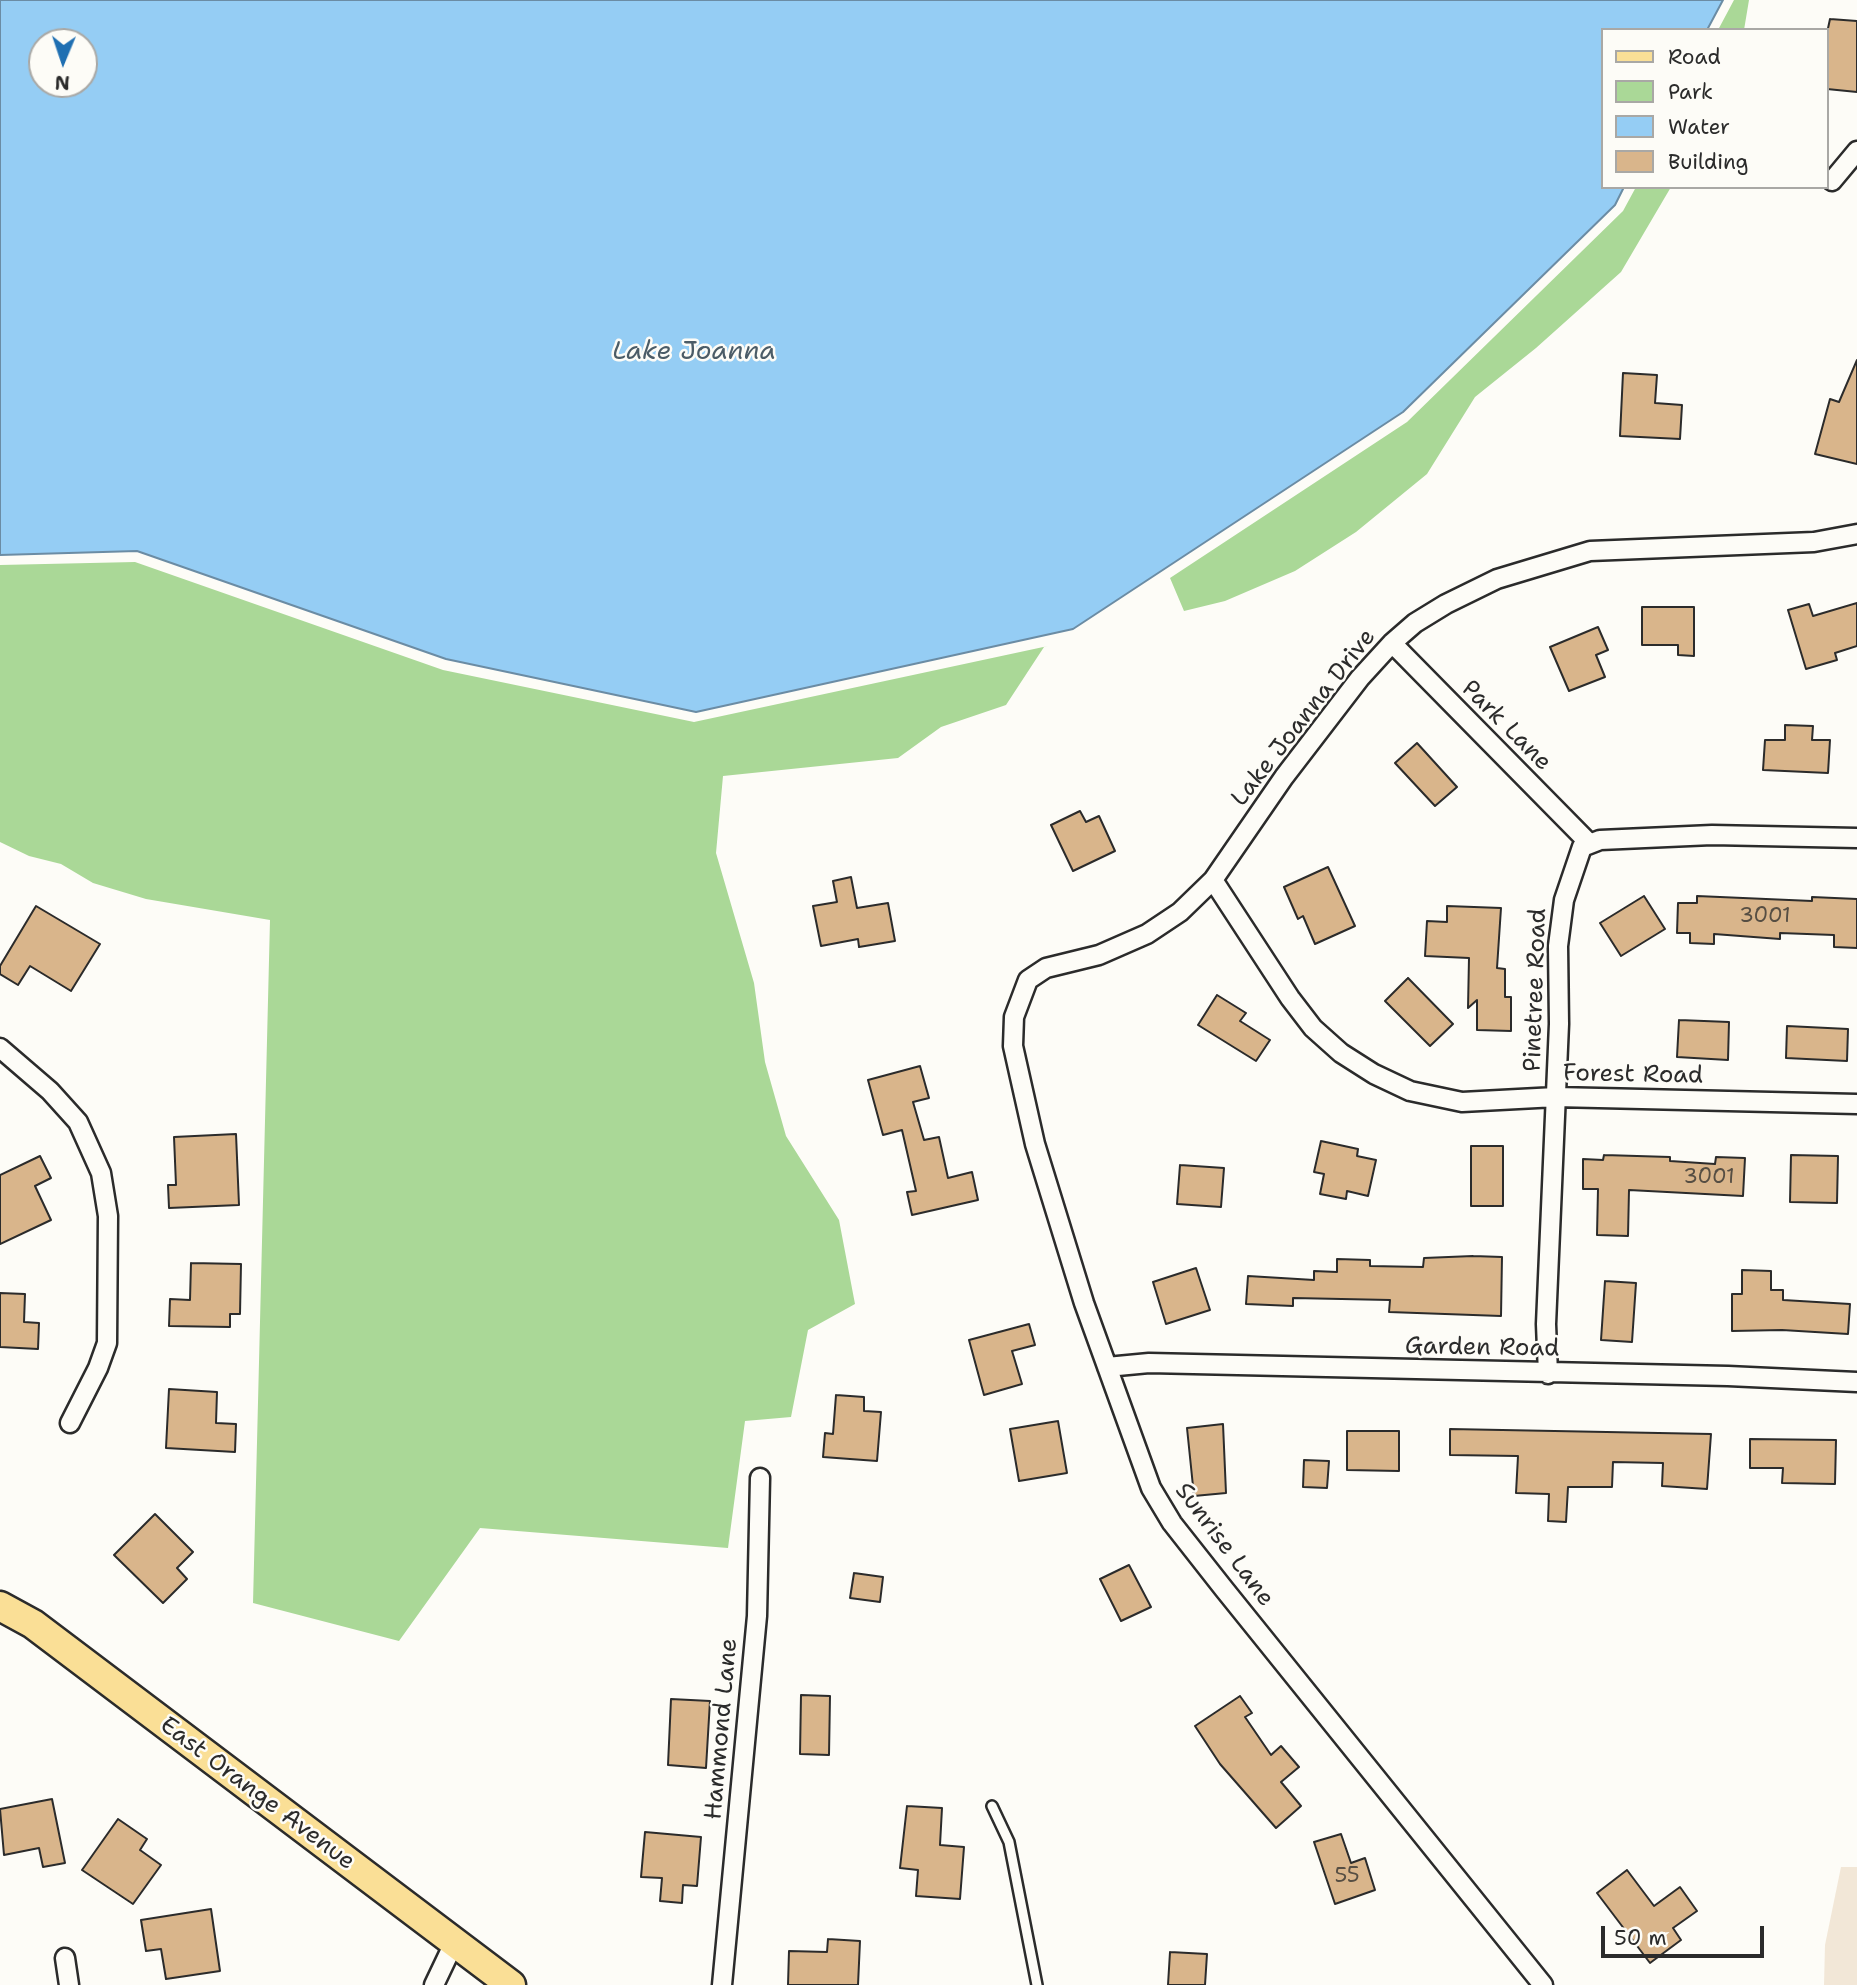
<!DOCTYPE html>
<html>
<head>
<meta charset="utf-8">
<style>
  body { margin:0 }
  #map { position:relative; width:1857px; height:1985px; overflow:hidden; background:#fdfcf7; font-family:"Shantell Sans",sans-serif }
  canvas { display:block }
  .legend { position:absolute; left:1601px; top:28px; width:228px; height:161px; box-sizing:border-box; background:#fdfcf7; border:2px solid #a9a8a5; margin:0; padding:9px 12px; list-style:none; font-size:21px; color:#2b2b2b }
  .legend li { display:flex; align-items:center; gap:14px; height:35px }
  .legend b { width:35px; border:2px solid #a9a8a5 }
  .north { position:absolute; left:28px; top:28px; width:70px; height:70px; box-sizing:border-box; background:#fdfcf7; border:2px solid #a9a8a5; border-radius:50%; rotate:182deg; font-size:19px; font-weight:700; line-height:28px; text-align:center; color:#2b2b2b }
  .north::after { content:''; display:block; margin:auto; width:24px; height:32px; background:#1f6fb2; clip-path:polygon(50% 0,100% 100%,50% 72%,0 100%) }
  .scale { position:absolute; left:1601px; top:1926px; width:163px; height:32px; box-sizing:border-box; border:4px solid #2b2b2b; border-top:0; padding-left:9px; font-size:21px; line-height:24px; white-space:nowrap; color:#2b2b2b; -webkit-text-stroke:5px #fdfcf7; paint-order:stroke }
</style>
</head>
<body>
<div id="map">
<canvas width="1857" height="1985"></canvas>
<ul class="legend">
<li><b style="height:9px;background:#fadf96"></b>Road</li>
<li><b style="height:19px;background:#aad897"></b>Park</li>
<li><b style="height:19px;background:#95cdf4"></b>Water</li>
<li><b style="height:19px;background:#d9b58b"></b>Building</li>
</ul>
<div class="north">N</div>
<div class="scale">50 m</div>
</div>
<script>
const g = document.querySelector('canvas').getContext('2d');
g.lineJoin = 'round';
function paint(path, color) { g.fillStyle = color; g.fill(path, 'evenodd'); }
const shape = rows => new Path2D(rows.map(r => 'M' + r).join(''));
function trace(path, color, width, dash) { g.strokeStyle = color; g.lineWidth = width; g.lineCap = dash ? 'butt' : 'round'; g.setLineDash(dash || []); g.stroke(path); }
function write(font, color, halo, rows, align = 'center') {
  g.font = font + ' "Shantell Sans",sans-serif'; g.lineWidth = 5; g.setLineDash([]); g.textBaseline = 'middle'; g.strokeStyle = halo; g.fillStyle = color; for (const [text, x, y, turn = 0] of rows) {
    g.save(); g.translate(x, y); g.rotate((+turn || 0) * Math.PI / 180); g.textAlign = isNaN(turn) ? turn : align; if (halo) g.strokeText(text, 0, 0); g.fillText(text, 0, 0); g.restore();
  }
}
const built = shape([
  [1841,1867,1857,1867,1857,1985,1824,1985,1825,1945]
]);
const green = shape([
  [1734,0,1749,0,1744,30,1718,30],
  [1636,187,1671,187,1621,272,1536,348,1475,397,1427,474,1356,532,1295,571,1225,601,1184,611,1170,578,1407,422,1623,211],
  [135,562,443,670,694,722,1048,646,1044,647,1006,705,941,727,898,758,723,776,716,853,754,983,765,1062,786,1136,839,1220,855,1304,808,1330,791,1417,745,1421,728,1548,480,1528,399,1641,253,1603,270,920,146,899,93,883,61,864,29,856,0,842,0,565]
]);
const water = shape([
  [0,0,1723,0,1707,30,1603,30,1603,187,1624,187,1615,205,1403,412,1073,629,696,712,446,659,137,551,0,555,0,0],
  [42,42,84,42,84,84,42,84,42,42]
]);
const building = shape([
  [1830,19,1857,21,1857,92,1827,89,1827,33,1830,19],
  [1857,360,1857,464,1815,454,1830,399,1839,402,1857,360],
  [1623,373,1657,375,1655,403,1682,405,1680,439,1620,436,1623,373],
  [1857,603,1857,646,1835,653,1837,660,1806,669,1788,610,1809,604,1813,616,1857,603],
  [1642,607,1694,607,1694,656,1678,655,1678,645,1642,645,1642,607],
  [1598,627,1608,650,1596,655,1605,677,1569,691,1550,647,1598,627],
  [1785,725,1813,726,1812,740,1830,740,1828,773,1763,770,1765,740,1785,740,1785,725],
  [1417,743,1457,787,1435,806,1395,763,1417,743],
  [1080,811,1086,822,1099,816,1115,851,1073,871,1051,825,1080,811],
  [1328,867,1355,926,1315,944,1303,916,1298,919,1284,887,1328,867],
  [851,877,857,908,888,903,895,941,859,947,858,939,821,946,813,906,837,902,833,881,851,877],
  [1644,896,1665,929,1621,956,1600,923,1644,896],
  [1697,896,1812,901,1812,897,1857,899,1857,948,1834,947,1834,935,1780,933,1780,939,1714,934,1714,944,1690,943,1690,933,1677,933,1678,903,1697,903,1697,896],
  [36,906,100,944,71,991,30,966,18,985,0,974,0,966,36,906],
  [1447,906,1501,908,1497,968,1505,969,1505,997,1511,997,1511,1031,1477,1030,1477,1000,1468,1008,1469,958,1425,956,1427,921,1447,922,1447,906],
  [1408,978,1453,1024,1430,1046,1385,1001,1408,978],
  [1217,995,1246,1013,1240,1021,1270,1040,1256,1061,1198,1025,1217,995],
  [1679,1020,1729,1022,1728,1060,1677,1057,1679,1020],
  [1787,1026,1848,1029,1847,1061,1786,1058,1787,1026],
  [920,1066,929,1098,913,1102,924,1140,939,1137,948,1178,972,1172,978,1200,912,1215,907,1192,916,1191,902,1130,883,1135,868,1080,920,1066],
  [236,1134,239,1205,169,1208,168,1185,176,1185,174,1137,236,1134],
  [1321,1141,1358,1149,1357,1156,1376,1160,1368,1196,1347,1191,1346,1199,1320,1194,1324,1174,1314,1172,1321,1141],
  [1471,1146,1503,1146,1503,1206,1471,1206,1471,1146],
  [1604,1155,1670,1157,1670,1161,1715,1164,1716,1157,1745,1158,1743,1196,1629,1190,1628,1236,1597,1235,1598,1189,1583,1189,1583,1159,1603,1160,1604,1155],
  [1791,1155,1838,1156,1837,1203,1790,1202,1791,1155],
  [40,1156,51,1178,35,1186,51,1220,0,1244,0,1175,40,1156],
  [1180,1165,1224,1168,1221,1207,1177,1204,1180,1165],
  [1473,1256,1502,1257,1501,1316,1389,1312,1390,1300,1293,1298,1293,1306,1246,1304,1248,1276,1314,1280,1314,1271,1337,1272,1337,1259,1370,1260,1370,1266,1423,1267,1424,1258,1473,1256],
  [191,1263,241,1264,240,1314,230,1314,230,1327,169,1326,170,1299,190,1300,191,1263],
  [1196,1268,1210,1310,1166,1324,1153,1282,1196,1268],
  [1742,1270,1771,1271,1771,1290,1783,1290,1783,1300,1850,1304,1848,1334,1782,1330,1732,1331,1732,1294,1742,1294,1742,1270],
  [1605,1281,1636,1283,1632,1342,1601,1340,1605,1281],
  [0,1293,25,1294,24,1322,39,1323,38,1349,0,1347,0,1293],
  [1029,1324,1035,1345,1012,1351,1022,1384,984,1395,969,1340,1029,1324],
  [169,1389,217,1392,216,1423,236,1424,235,1452,166,1448,169,1389],
  [836,1395,864,1397,864,1411,881,1412,877,1461,823,1457,825,1433,833,1434,836,1395],
  [1058,1421,1067,1473,1019,1481,1010,1429,1058,1421],
  [1223,1424,1226,1493,1194,1496,1187,1428,1223,1424],
  [1450,1429,1711,1434,1707,1489,1662,1486,1663,1463,1613,1462,1612,1487,1568,1487,1566,1522,1548,1521,1549,1494,1516,1493,1518,1456,1450,1455,1450,1429],
  [1347,1431,1399,1431,1399,1471,1347,1470,1347,1431],
  [1750,1439,1836,1440,1835,1484,1782,1483,1783,1468,1750,1468,1750,1439],
  [1304,1460,1329,1461,1327,1488,1303,1487,1304,1460],
  [155,1514,193,1552,177,1568,187,1579,163,1603,114,1555,155,1514],
  [1129,1565,1151,1607,1121,1621,1100,1579,1129,1565],
  [854,1573,883,1577,880,1602,850,1598,854,1573],
  [801,1695,830,1696,829,1755,800,1754,801,1695],
  [1240,1696,1252,1713,1245,1717,1271,1755,1281,1746,1299,1767,1281,1782,1301,1806,1276,1828,1220,1764,1195,1726,1240,1696],
  [671,1699,710,1701,706,1768,668,1765,671,1699],
  [52,1799,65,1863,43,1867,39,1848,4,1855,0,1809,52,1799],
  [907,1806,942,1808,940,1845,964,1847,960,1899,916,1896,918,1870,900,1868,907,1806],
  [118,1819,147,1839,140,1850,161,1865,133,1904,82,1870,118,1819],
  [645,1832,701,1837,697,1886,683,1885,682,1903,660,1901,662,1878,641,1877,645,1832],
  [1341,1834,1351,1863,1365,1858,1375,1890,1335,1904,1314,1842,1341,1834],
  [1627,1870,1654,1906,1680,1887,1697,1911,1673,1928,1681,1940,1650,1963,1597,1893,1627,1870],
  [211,1909,220,1971,166,1979,161,1949,146,1951,141,1920,211,1909],
  [828,1939,860,1941,858,1985,788,1985,789,1951,827,1952,828,1939],
  [1170,1952,1207,1954,1205,1985,1168,1985,1170,1952]
]);
const lane = shape([
  [992,1806,1009,1842,1037,1985]
]);
const street = shape([
  [1832,181,1857,151],
  [1392,643,1588,842],
  [1213,880,1290,998,1313,1028,1341,1053,1374,1074,1410,1091,1462,1102,1556,1097,1857,1104],
  [0,1048,50,1091,78,1122,101,1173,108,1216,107,1343,98,1368,70,1423],
  [1107,1367,1149,1363,1728,1376,1857,1382],
  [1548,1374,1546,1324,1559,1024,1558,946,1564,900,1582,847,1600,840,1712,835,1857,838],
  [65,1958,69,1985],
  [434,1985,454,1943],
  [722,1985,757,1616,760,1478],
  [1543,1985,1224,1589,1172,1523,1151,1488,1084,1303,1035,1144,1013,1046,1014,1017,1028,980,1046,968,1099,955,1147,934,1180,912,1213,880,1284,777,1360,678,1392,643,1415,623,1446,604,1497,579,1590,551,1814,542,1857,534]
]);
const primary = shape([
  [0,1606,33,1624,511,1985]
]);
const numberNames = [
  ["3001",1765,917],
  ["3001",1709,1178],
  ["55",1347,1877]
];
const streetNames = [
  ["Lake Joanna Drive",1304,718,-52],
  ["Park Lane",1506,726,45],
  ["Pinetree Road",1536,990,-88],
  ["Forest Road",1633,1075,1],
  ["Garden Road",1482,1348,1],
  ["Sunrise Lane",1224,1545,53],
  ["Hammond Lane",722,1729,-85],
  ["East Orange Avenue",257,1794,37]
];
const waterNames = [
  ["Lake Joanna",694,352]
];
paint(built, '#f2e7d7');
paint(green, '#aad897');
paint(water, '#95cdf4');
trace(water, '#6b8ca4', 2);
paint(building, '#d9b58b');
trace(building, '#2b2b2b', 2);
trace(lane, '#2b2b2b', 14);
trace(street, '#2b2b2b', 23);
trace(primary, '#2b2b2b', 33);
trace(lane, '#fdfcf7', 9);
trace(street, '#fdfcf7', 18);
trace(primary, '#fadf96', 28);
write('21px', '#564e43', null, numberNames);
write('24px', '#2b2b2b', '#fdfcf7', streetNames);
write('italic 26px', '#4b5c67', '#fdfcf7', waterNames);
</script>
</body>
</html>
